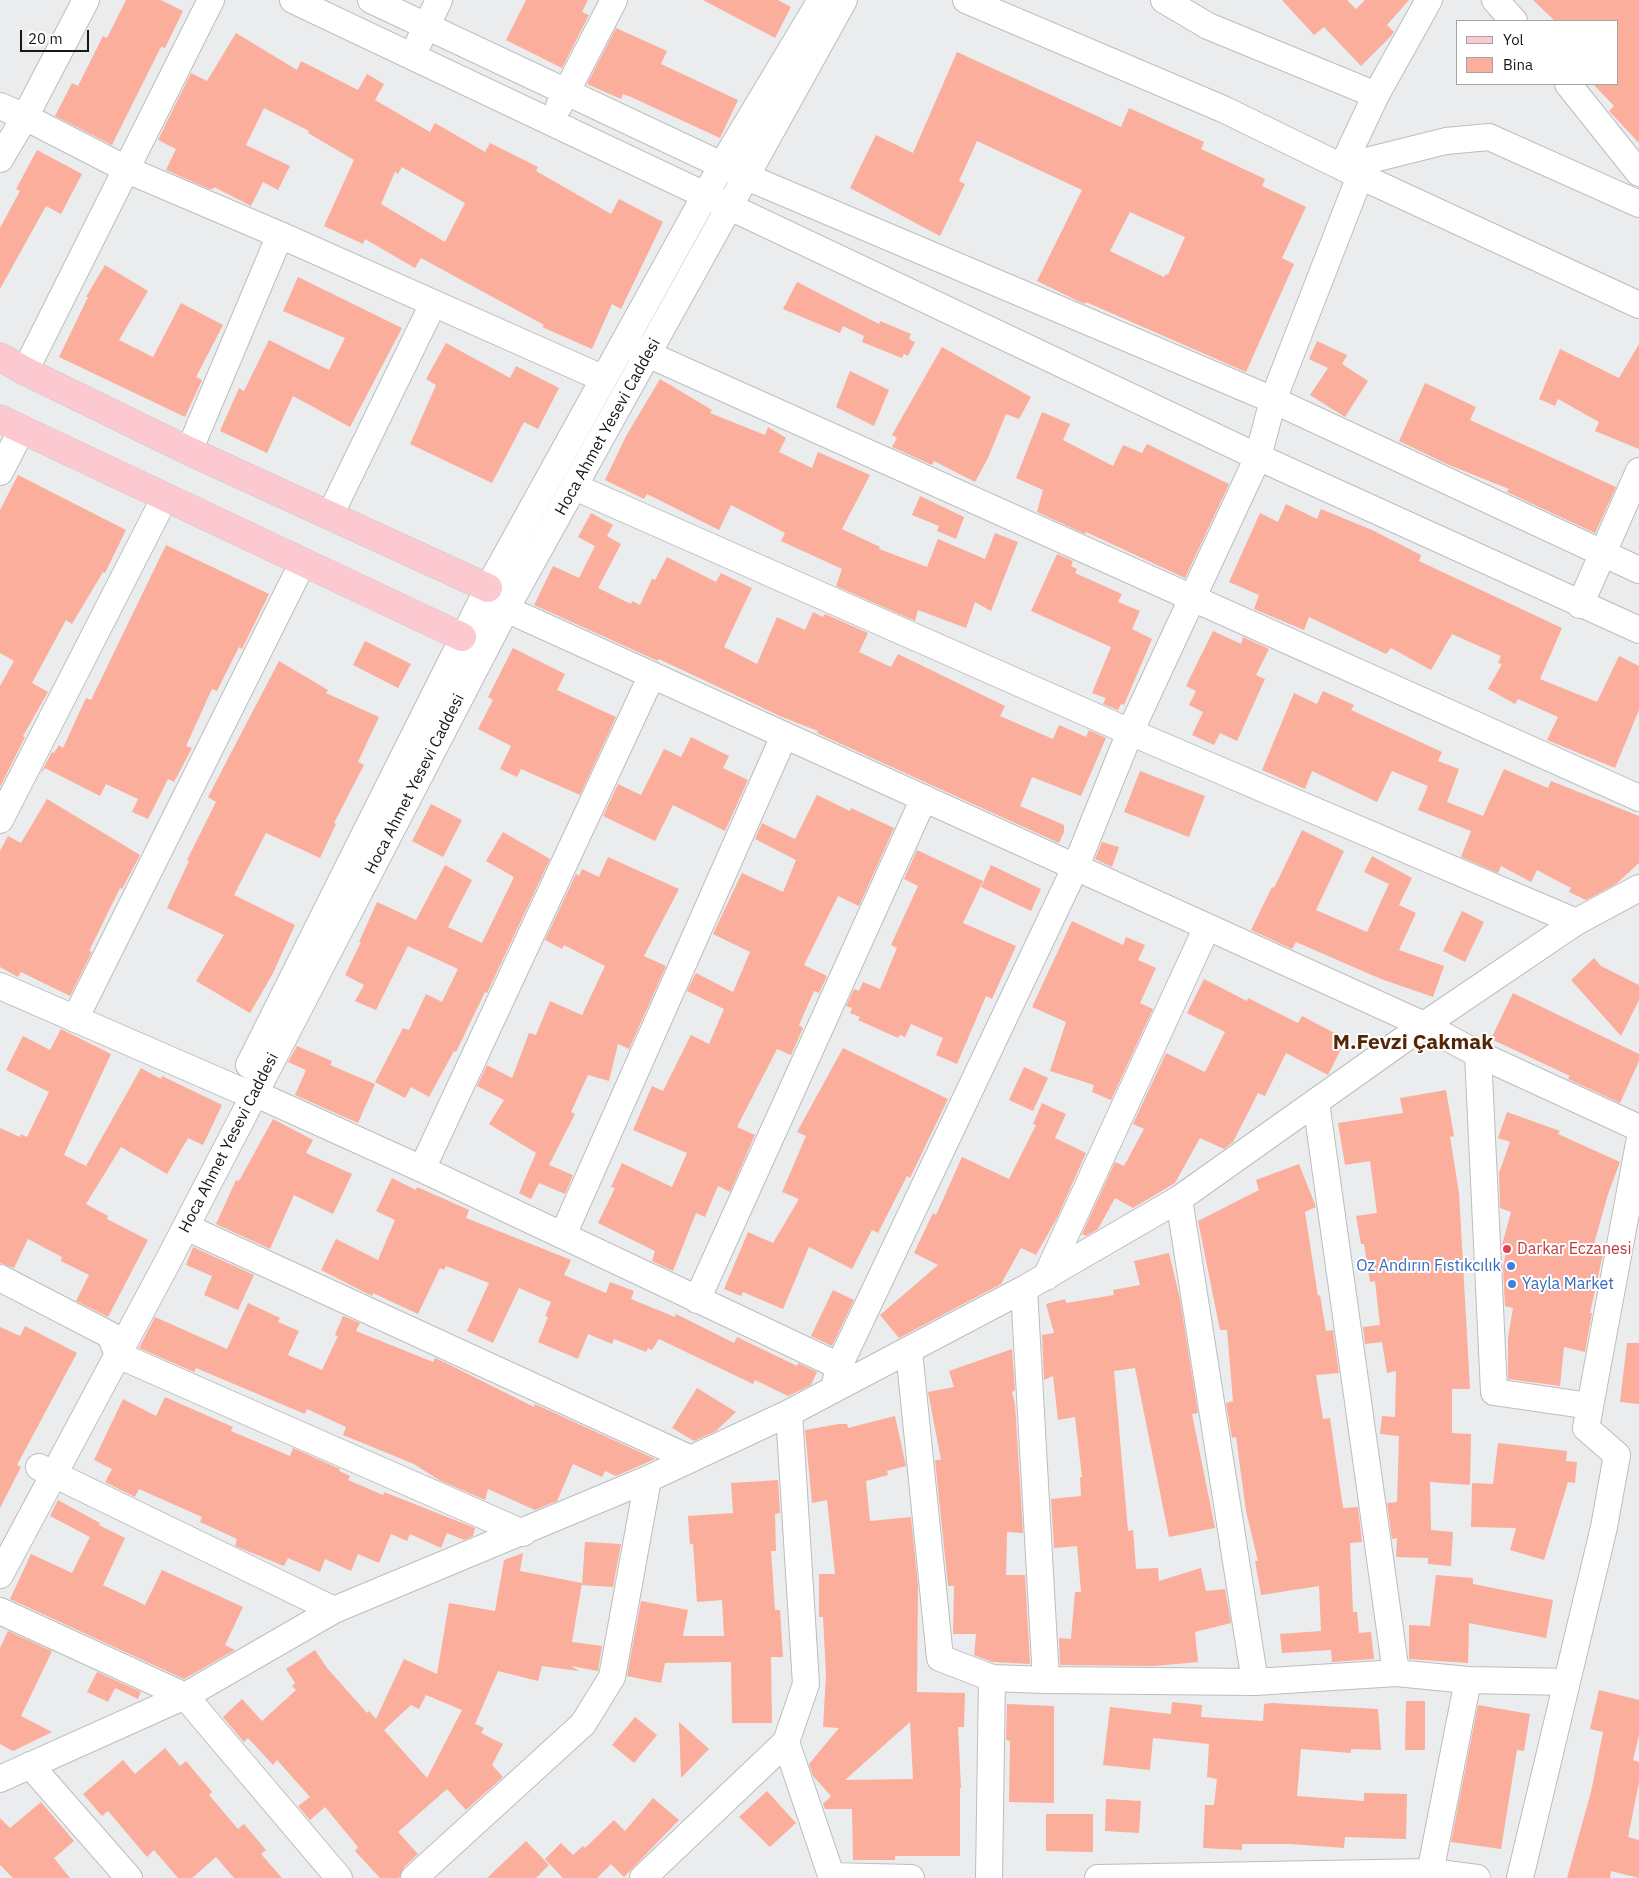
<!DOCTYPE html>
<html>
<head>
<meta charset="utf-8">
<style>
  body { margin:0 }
  #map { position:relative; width:1639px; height:1878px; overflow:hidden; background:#ebeced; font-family:"IBM Plex Sans",sans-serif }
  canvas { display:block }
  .legend { position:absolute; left:1456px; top:20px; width:162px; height:65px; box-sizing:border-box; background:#fff; border:1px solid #a3a3a3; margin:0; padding:6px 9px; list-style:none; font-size:15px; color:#181819 }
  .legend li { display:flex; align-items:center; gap:10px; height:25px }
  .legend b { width:25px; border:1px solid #a3a3a3 }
  .scale { position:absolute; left:20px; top:30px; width:69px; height:22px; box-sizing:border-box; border:2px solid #181819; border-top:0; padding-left:6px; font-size:15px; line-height:18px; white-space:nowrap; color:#181819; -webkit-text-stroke:4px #fff; paint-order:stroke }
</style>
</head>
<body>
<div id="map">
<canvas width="1639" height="1878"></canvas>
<ul class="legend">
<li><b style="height:6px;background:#fdc9d0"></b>Yol</li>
<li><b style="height:14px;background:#fbae9c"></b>Bina</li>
</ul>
<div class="scale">20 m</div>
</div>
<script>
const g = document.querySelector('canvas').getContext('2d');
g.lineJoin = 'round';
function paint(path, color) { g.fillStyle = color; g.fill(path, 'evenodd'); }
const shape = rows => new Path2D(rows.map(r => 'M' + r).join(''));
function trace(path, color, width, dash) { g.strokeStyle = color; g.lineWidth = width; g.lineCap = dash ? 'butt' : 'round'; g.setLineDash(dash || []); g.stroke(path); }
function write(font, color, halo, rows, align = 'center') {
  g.font = font + ' "IBM Plex Sans",sans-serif'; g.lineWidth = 4; g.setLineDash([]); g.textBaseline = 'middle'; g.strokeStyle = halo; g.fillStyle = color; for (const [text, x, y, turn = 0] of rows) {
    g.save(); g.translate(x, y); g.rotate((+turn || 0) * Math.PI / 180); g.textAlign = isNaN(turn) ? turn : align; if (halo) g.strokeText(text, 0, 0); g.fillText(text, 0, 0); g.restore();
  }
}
const building = shape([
  [126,0,161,0,183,11,165,48,161,47,112,145,55,116,72,83,78,86,103,36,107,38],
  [526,0,588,0,582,12,589,15,562,68,506,40],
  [703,0,778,0,791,7,775,38],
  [1282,0,1347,0,1356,9,1365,0,1409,0,1387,25,1394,32,1391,36,1361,66,1324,27,1314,35],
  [1533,0,1639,0,1639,143,1609,111,1614,106,1593,84,1618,84,1618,21,1555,21],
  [616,28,667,51,661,64,738,100,720,138,631,97,623,94,621,99,587,84],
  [236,33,297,70,301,61,358,90,367,74,384,84,375,100,430,132,435,123,485,152,490,143,538,167,536,171,611,214,619,199,663,222,621,309,612,304,592,349,542,327,544,325,421,258,415,268,365,239,363,244,324,226,354,160,308,133,309,131,264,108,246,145,290,166,278,190,263,182,251,206,214,187,213,189,209,189,166,170,176,149,158,140,191,73,207,81],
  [402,167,465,203,445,242,381,204,395,172,398,174],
  [957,52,1121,127,1129,108,1204,142,1201,149,1265,179,1262,186,1306,207,1282,258,1294,264,1246,372,1086,302,1085,304,1078,301,1037,281,1082,190,977,141,959,181,965,184,940,236,850,188,876,135,913,153],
  [1130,212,1185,237,1168,275,1166,274,1164,277,1110,251],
  [37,150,82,174,61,214,46,206,0,289,0,228,20,191,16,189],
  [105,265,148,291,119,340,153,357,181,303,223,325,196,377,202,380,185,417,59,357,88,297,86,297],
  [298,277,402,328,350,427,293,396,267,453,220,431,239,388,244,391,269,340,329,370,345,338,283,311],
  [797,282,879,324,880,321,911,334,909,339,915,342,908,356,904,354,902,358,862,342,864,336,843,326,840,333,783,309],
  [1317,341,1347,355,1342,364,1368,381,1345,417,1310,395,1328,368,1309,359],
  [446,343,510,378,516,366,559,388,538,429,524,422,492,483,410,444,436,385,426,379],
  [1639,344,1639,449,1595,431,1599,422,1558,399,1555,406,1539,399,1560,349,1619,378],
  [942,347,1031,397,1019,419,1006,414,988,458,975,482,934,461,932,465,892,447,897,438,892,435],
  [850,371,889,390,874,426,836,407],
  [660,379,712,410,710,413,765,435,768,427,786,438,779,452,812,468,818,452,870,475,842,529,880,547,879,549,927,567,938,539,985,559,995,533,1018,542,991,611,975,602,966,628,918,610,915,621,836,586,842,569,781,541,785,533,731,505,719,530,647,494,644,499,605,480,626,436],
  [1425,383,1476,407,1470,420,1616,487,1595,533,1507,492,1509,489,1449,465,1399,441],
  [1042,412,1070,424,1063,440,1113,466,1123,445,1142,453,1147,444,1229,484,1185,578,1086,532,1085,534,1037,512,1043,490,1016,478],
  [18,475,126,530,105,573,103,572,72,624,66,620,32,683,48,692,23,736,25,737,0,787,0,686,14,661,0,653,0,510],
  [920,496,964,517,956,539,937,531,939,526,912,515],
  [1286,504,1317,519,1321,509,1372,530,1421,555,1419,561,1562,628,1540,679,1597,702,1619,656,1639,666,1639,710,1615,768,1547,740,1558,717,1518,699,1515,704,1488,689,1502,664,1498,663,1501,656,1452,634,1431,670,1391,648,1386,654,1309,617,1304,630,1254,609,1259,595,1229,582,1260,513,1278,522],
  [591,513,613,525,607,536,621,544,598,588,631,604,632,601,640,605,652,579,655,580,667,557,716,582,721,573,752,588,724,647,757,664,777,617,805,630,813,612,823,617,825,614,868,633,859,652,891,667,898,654,1005,706,1000,716,1053,739,1059,725,1086,737,1089,730,1106,738,1081,796,1032,777,1020,806,1064,825,1064,832,1059,843,817,733,818,731,782,717,659,659,658,661,534,605,553,566,579,578,595,546,578,537],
  [166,545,269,594,242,649,239,647,217,691,212,689,186,746,192,748,174,782,168,779,148,819,132,812,138,799,106,784,100,796,45,768,40,775,52,752,54,753,59,745,63,748,86,698,91,700],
  [1057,554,1073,561,1071,566,1077,569,1075,573,1122,594,1118,602,1140,611,1132,629,1152,639,1124,705,1121,704,1118,710,1103,704,1106,698,1092,693,1111,647,1031,611],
  [1213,631,1241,644,1243,637,1269,649,1256,675,1265,679,1237,741,1220,733,1214,745,1192,735,1203,712,1189,705,1196,691,1186,686],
  [365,641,411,664,398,688,353,665],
  [513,648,565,674,557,690,616,717,580,795,521,769,517,777,500,769,511,746,478,729,493,700,488,697],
  [279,661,328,690,326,693,379,717,358,762,364,765,334,823,336,824,320,858,266,833,234,895,295,925,272,975,250,1013,196,981,224,935,167,908,189,861,187,860,216,802,208,797],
  [1323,691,1354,705,1351,710,1442,752,1438,761,1459,769,1447,802,1483,816,1504,769,1548,788,1551,781,1639,816,1639,863,1616,884,1586,900,1569,892,1571,888,1537,870,1531,882,1501,866,1498,873,1461,857,1471,831,1418,810,1428,786,1392,771,1377,802,1312,771,1305,789,1262,770,1294,693,1317,704],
  [691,737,729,756,723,768,748,780,725,831,673,805,655,841,603,816,618,784,641,795,664,749,681,757],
  [1140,771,1205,796,1189,837,1124,812],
  [817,795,850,811,851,808,894,828,859,906,838,896,804,965,827,976,819,993,814,991,799,1025,803,1028,791,1055,777,1049,737,1127,755,1135,730,1192,718,1186,705,1217,696,1213,673,1271,652,1261,655,1251,598,1223,615,1188,611,1187,622,1163,672,1187,687,1153,633,1130,652,1086,663,1091,691,1035,709,1044,724,1009,687,991,696,973,733,992,750,952,713,934,742,873,783,892,796,860,755,839,762,823,795,839],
  [47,799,140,855,122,889,120,888,89,951,92,952,70,996,21,972,18,977,0,967,0,851,8,836,21,843],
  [431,804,462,820,443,857,412,841],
  [1302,830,1344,851,1316,910,1367,932,1389,884,1364,872,1372,856,1412,878,1399,905,1416,913,1399,950,1444,966,1433,997,1381,979,1296,942,1292,949,1251,930,1272,887,1274,888],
  [503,832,550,859,487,993,485,992,456,1052,454,1051,429,1097,411,1087,405,1098,375,1082,403,1028,409,1030,426,994,442,1002,458,969,408,946,376,1010,355,1001,364,985,345,975,361,942,359,942,377,902,416,920,445,865,472,880,448,927,482,943,514,877,486,861],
  [1102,842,1119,847,1112,867,1095,859],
  [917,850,983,881,963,923,1016,946,992,999,986,996,957,1064,936,1055,943,1038,911,1024,905,1037,900,1035,898,1038,858,1020,860,1017,850,1013,852,1008,846,1006,854,989,859,991,863,982,880,989,897,948,891,945,918,886,904,879],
  [608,857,679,889,644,956,666,966,629,1049,618,1044,609,1081,588,1075,571,1112,575,1114,549,1165,573,1175,565,1194,539,1183,531,1199,519,1193,536,1153,489,1124,504,1100,477,1086,487,1065,512,1078,529,1033,536,1035,550,1001,582,1015,605,966,564,945,562,949,545,940,576,874,579,876,582,869,599,877],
  [991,865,1041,889,1031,911,981,887],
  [1462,911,1484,922,1465,962,1443,951],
  [1072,921,1123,945,1126,937,1145,945,1138,960,1156,968,1140,1003,1153,1009,1111,1100,1092,1092,1094,1085,1050,1071,1066,1022,1032,1007],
  [1594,958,1601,966,1639,985,1639,1000,1621,1036,1571,980],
  [1204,979,1247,1001,1248,998,1298,1023,1302,1016,1346,1039,1328,1075,1286,1053,1265,1096,1258,1093,1233,1142,1224,1149,1200,1138,1175,1183,1133,1208,1115,1198,1098,1229,1086,1236,1082,1234,1115,1162,1124,1166,1144,1129,1133,1124,1166,1053,1205,1072,1225,1032,1187,1013],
  [1513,993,1639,1054,1639,1061,1620,1103,1568,1079,1570,1076,1491,1039],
  [61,1029,111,1054,64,1155,86,1166,141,1068,161,1079,162,1076,222,1105,203,1145,188,1138,167,1174,121,1147,86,1204,108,1216,107,1219,148,1240,108,1317,76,1301,89,1275,61,1261,62,1257,28,1239,14,1268,0,1263,0,1128,20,1137,21,1134,27,1137,49,1092,6,1070,23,1036,50,1050],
  [297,1046,332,1061,330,1065,375,1084,358,1123,295,1095,306,1070,288,1062],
  [843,1048,948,1099,910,1178,907,1176,878,1233,872,1230,852,1269,809,1247,783,1309,743,1292,741,1296,724,1289,748,1232,773,1243,799,1199,782,1192,806,1136,797,1132],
  [1024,1067,1048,1078,1033,1111,1009,1100],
  [1446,1090,1454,1136,1450,1137,1459,1193,1470,1389,1452,1389,1452,1433,1471,1434,1470,1485,1430,1482,1431,1530,1453,1532,1451,1566,1428,1564,1428,1558,1396,1557,1397,1538,1392,1539,1387,1503,1397,1502,1399,1436,1380,1434,1382,1416,1395,1417,1396,1371,1387,1373,1382,1342,1365,1344,1363,1327,1380,1325,1375,1281,1370,1282,1364,1244,1361,1244,1356,1216,1377,1213,1370,1161,1345,1165,1338,1123,1403,1113,1400,1098],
  [1042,1103,1066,1114,1055,1138,1086,1153,1057,1218,1036,1255,1021,1248,1001,1284,899,1338,880,1315,938,1265,914,1253,933,1213,936,1215,962,1157,1009,1179,1036,1125,1033,1124],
  [1507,1112,1560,1131,1558,1134,1620,1162,1608,1194,1592,1251,1603,1254,1590,1313,1592,1313,1585,1352,1564,1347,1560,1386,1508,1379,1508,1338,1513,1308,1505,1306,1503,1267,1506,1252,1502,1252,1502,1245,1511,1212,1500,1208,1499,1173,1510,1142,1498,1138],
  [273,1119,313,1140,306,1153,352,1174,333,1214,294,1195,270,1249,216,1224,236,1180,239,1181],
  [1299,1164,1316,1207,1305,1212,1318,1296,1320,1295,1326,1331,1333,1330,1339,1373,1316,1375,1323,1419,1330,1418,1343,1508,1358,1507,1362,1542,1350,1543,1353,1612,1357,1612,1359,1633,1371,1632,1374,1659,1332,1662,1331,1650,1282,1653,1280,1634,1321,1631,1319,1586,1261,1595,1255,1561,1258,1561,1246,1511,1236,1437,1232,1438,1226,1403,1233,1401,1227,1330,1220,1330,1198,1221,1259,1190,1256,1180],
  [392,1178,416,1190,417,1187,469,1210,466,1218,571,1260,564,1275,606,1293,610,1282,634,1291,631,1299,675,1317,676,1314,734,1343,737,1337,797,1366,798,1363,817,1372,811,1385,788,1396,755,1380,753,1384,659,1339,652,1350,648,1348,646,1352,614,1339,612,1344,588,1334,578,1359,538,1342,548,1317,545,1316,551,1302,519,1288,493,1343,467,1331,489,1283,446,1266,444,1270,440,1268,418,1314,373,1293,372,1296,321,1270,336,1239,378,1260,395,1220,376,1211],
  [193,1247,254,1275,238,1310,204,1295,212,1276,186,1265],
  [1169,1253,1180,1299,1198,1413,1192,1414,1215,1528,1169,1537,1135,1368,1114,1371,1128,1531,1133,1530,1136,1569,1158,1568,1159,1581,1201,1568,1206,1591,1225,1589,1231,1623,1195,1632,1198,1662,1154,1666,1060,1665,1059,1638,1071,1639,1075,1592,1081,1592,1077,1546,1054,1548,1051,1499,1081,1496,1080,1477,1082,1477,1075,1417,1058,1420,1053,1376,1044,1380,1042,1335,1054,1333,1046,1304,1065,1299,1066,1303,1114,1295,1113,1290,1140,1285,1134,1261],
  [833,1290,854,1300,832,1346,811,1336],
  [248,1303,280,1318,278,1322,299,1331,288,1355,322,1370,338,1336,335,1335,343,1316,360,1323,356,1331,433,1362,435,1358,446,1363,534,1407,535,1404,655,1459,616,1476,605,1471,602,1477,573,1464,557,1501,535,1510,488,1489,485,1500,439,1480,414,1464,343,1435,346,1427,307,1409,305,1414,196,1368,194,1372,139,1348,155,1317,227,1349],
  [25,1326,77,1353,17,1465,21,1467,0,1508,0,1327,20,1336],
  [1627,1343,1639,1343,1639,1404,1620,1402],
  [1012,1349,1015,1390,1012,1392,1015,1404,1023,1533,1007,1532,1006,1575,1025,1575,1030,1664,992,1662,974,1655,976,1634,953,1634,954,1586,948,1586,935,1460,941,1460,928,1392,954,1387,949,1371],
  [697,1388,736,1412,716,1431,694,1441,672,1428],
  [165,1397,233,1427,231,1431,290,1456,293,1448,340,1469,339,1471,350,1476,348,1480,383,1495,384,1492,475,1528,473,1536,464,1540,447,1533,441,1548,410,1534,407,1541,391,1534,379,1563,358,1554,351,1571,325,1559,320,1572,288,1558,284,1566,235,1546,237,1539,200,1522,202,1517,139,1489,135,1497,105,1482,112,1469,94,1460,123,1399,156,1416],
  [895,1416,906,1466,887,1471,888,1475,866,1481,870,1521,911,1517,918,1585,917,1692,965,1693,964,1727,958,1727,961,1788,960,1788,960,1856,895,1856,895,1860,853,1860,852,1809,825,1809,823,1804,831,1796,813,1776,809,1764,839,1728,823,1727,826,1675,823,1617,819,1617,819,1574,835,1574,827,1500,812,1503,805,1430,839,1424,847,1424,848,1428],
  [910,1722,913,1779,845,1780],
  [1498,1443,1567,1451,1566,1461,1577,1462,1575,1483,1568,1482,1544,1560,1510,1550,1516,1528,1471,1527,1472,1483,1493,1484],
  [778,1480,780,1513,775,1514,776,1551,771,1551,775,1610,780,1610,783,1657,771,1657,772,1723,732,1723,731,1662,665,1663,661,1683,627,1676,641,1601,688,1610,683,1636,724,1636,722,1600,697,1602,693,1544,690,1544,688,1516,733,1513,731,1483],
  [58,1500,100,1523,99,1525,125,1538,103,1585,145,1605,162,1570,243,1607,225,1645,235,1650,184,1679,10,1599,31,1554,72,1573,90,1537,50,1516],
  [585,1542,621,1544,613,1587,582,1585],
  [523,1553,520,1571,582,1583,572,1642,602,1646,598,1671,571,1666,579,1671,542,1666,538,1681,498,1671,475,1724,484,1728,481,1733,503,1744,492,1765,503,1777,466,1810,447,1789,398,1832,418,1854,404,1867,399,1878,380,1878,355,1851,358,1847,325,1807,310,1820,298,1806,310,1797,277,1760,273,1765,248,1738,244,1742,223,1717,242,1699,262,1721,296,1690,292,1686,295,1683,286,1669,315,1650,327,1668,367,1713,369,1711,376,1719,404,1659,437,1674,449,1603,495,1611,504,1560],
  [426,1695,462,1710,427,1778,384,1730,411,1705,419,1709],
  [1436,1575,1473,1578,1473,1584,1553,1600,1546,1638,1469,1623,1468,1663,1409,1659,1409,1625,1430,1626],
  [8,1631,52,1651,21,1716,52,1732,13,1751,0,1744,0,1648],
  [97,1672,141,1692,138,1699,115,1688,108,1702,87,1692],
  [1599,1690,1639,1700,1639,1735,1633,1760,1639,1762,1639,1782,1628,1837,1639,1840,1639,1878,1611,1871,1610,1878,1567,1878,1591,1792,1603,1732,1590,1729],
  [1406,1701,1425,1701,1425,1750,1405,1750],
  [1172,1702,1202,1705,1201,1717,1263,1721,1264,1704,1272,1703,1378,1709,1381,1750,1351,1749,1351,1753,1301,1749,1297,1796,1364,1801,1364,1793,1407,1794,1406,1839,1345,1837,1344,1848,1291,1844,1242,1844,1242,1850,1203,1848,1205,1805,1214,1805,1217,1779,1207,1777,1209,1744,1153,1738,1150,1770,1103,1765,1110,1707,1171,1714],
  [1007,1704,1054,1706,1054,1803,1009,1802,1010,1741,1006,1740],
  [1478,1705,1530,1714,1524,1751,1517,1750,1501,1849,1451,1842],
  [635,1717,657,1735,634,1763,612,1745],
  [679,1722,709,1749,681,1778],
  [165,1748,180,1766,186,1761,212,1792,209,1795,238,1829,244,1824,266,1850,261,1854,282,1878,234,1878,216,1857,192,1878,178,1878,154,1850,147,1857,108,1811,102,1816,83,1794,123,1760,135,1774],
  [767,1791,796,1823,770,1847,739,1817],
  [653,1798,679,1820,624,1877,611,1864,597,1878,563,1878,545,1859,561,1843,573,1855,583,1846,585,1848,614,1820,625,1831],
  [1106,1799,1141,1801,1139,1833,1105,1831],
  [41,1802,74,1841,54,1858,70,1878,13,1878,0,1865,0,1818,10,1828],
  [1046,1814,1093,1814,1093,1852,1046,1851],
  [526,1841,549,1865,536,1878,487,1878]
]);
const minor = shape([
  [293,0,1258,457,1639,630],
  [371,0,747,177,1273,400,1639,570],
  [966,0,1223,109,1342,167,1446,141,1489,137,1639,204],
  [1164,0,1208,26,1376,95],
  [1495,0,1514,21],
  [419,42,439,0],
  [1568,84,1639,173],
  [0,106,25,117,132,172,280,235,602,378],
  [559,106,614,0],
  [0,159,25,117,86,0],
  [1360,176,1639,305],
  [634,348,1639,798],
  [25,371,211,0],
  [189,451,280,235],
  [0,472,22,429],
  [575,487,1130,732,1576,922],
  [330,515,433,304],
  [1580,605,1639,471],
  [506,609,1424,1025,1478,1054,1639,1128],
  [0,820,165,497],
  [0,986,237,1089,254,1093,422,1169,839,1366,835,1384],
  [75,1019,303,562],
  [1478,1054,1494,1392,1590,1406],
  [249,1065,488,588,722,165,821,0],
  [1316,1102,1396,1673],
  [422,1169,651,677],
  [1179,1199,1255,1682],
  [186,1227,691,1459],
  [563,1235,784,736],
  [1046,1277,1207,927],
  [0,1278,110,1335,118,1355,523,1533],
  [1024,1289,1046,1680],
  [697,1300,924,798],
  [909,1351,940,1658,992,1678,1046,1680,1255,1682,1396,1673,1468,1680,1567,1682],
  [839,1366,1076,866,1130,732,1258,457,1273,400,1360,176,1342,167,1376,95,1429,0],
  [39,1467,334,1610],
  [0,1575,167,1263,506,609,844,0],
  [0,1611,185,1696,339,1878],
  [786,1742,832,1878],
  [30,1765,129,1878],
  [0,1779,185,1696,334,1610,648,1479,789,1413,1024,1289,1179,1199,1424,1025,1576,922,1639,888],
  [831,1876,911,1878],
  [414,1878,583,1724,612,1677,648,1479],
  [643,1878,786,1742,806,1684,789,1413],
  [989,1878,992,1678],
  [1098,1878,1431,1872,1477,1878],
  [1429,1878,1468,1680],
  [1520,1878,1604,1527,1617,1455,1586,1428,1639,1143]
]);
const major = shape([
  [0,357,25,371,189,451,488,588],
  [0,419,462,637]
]);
const markers = [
  [1507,1249,5,"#e0444e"],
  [1511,1266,5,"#3f7fe0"],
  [1512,1284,5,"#3f7fe0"]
];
const streetNames = [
  ["Hoca Ahmet Yesevi Caddesi",608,427,-61],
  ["Hoca Ahmet Yesevi Caddesi",415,784,-63],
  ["Hoca Ahmet Yesevi Caddesi",229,1143,-63]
];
const healthNames = [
  ["Darkar Eczanesi",1517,1249]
];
const shopNames = [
  ["Oz Andırın Fıstıkcılık",1501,1266],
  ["Yayla Market",1522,1284,"left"]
];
const districtNames = [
  ["M.Fevzi Çakmak",1413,1043]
];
paint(building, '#fbae9c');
trace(minor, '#bcbdbe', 28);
trace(major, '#c8c8c8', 29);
trace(minor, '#fff', 26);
trace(major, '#fdc9d0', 28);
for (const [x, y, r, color] of markers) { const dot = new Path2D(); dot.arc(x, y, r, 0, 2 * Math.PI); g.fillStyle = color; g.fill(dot); trace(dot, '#fff', 2); }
write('16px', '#181819', '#fff', streetNames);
write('16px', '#be3a42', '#fff', healthNames, 'left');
write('16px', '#366cbe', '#fff', shopNames, 'right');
write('bold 21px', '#542605', '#fff', districtNames);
</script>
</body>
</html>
